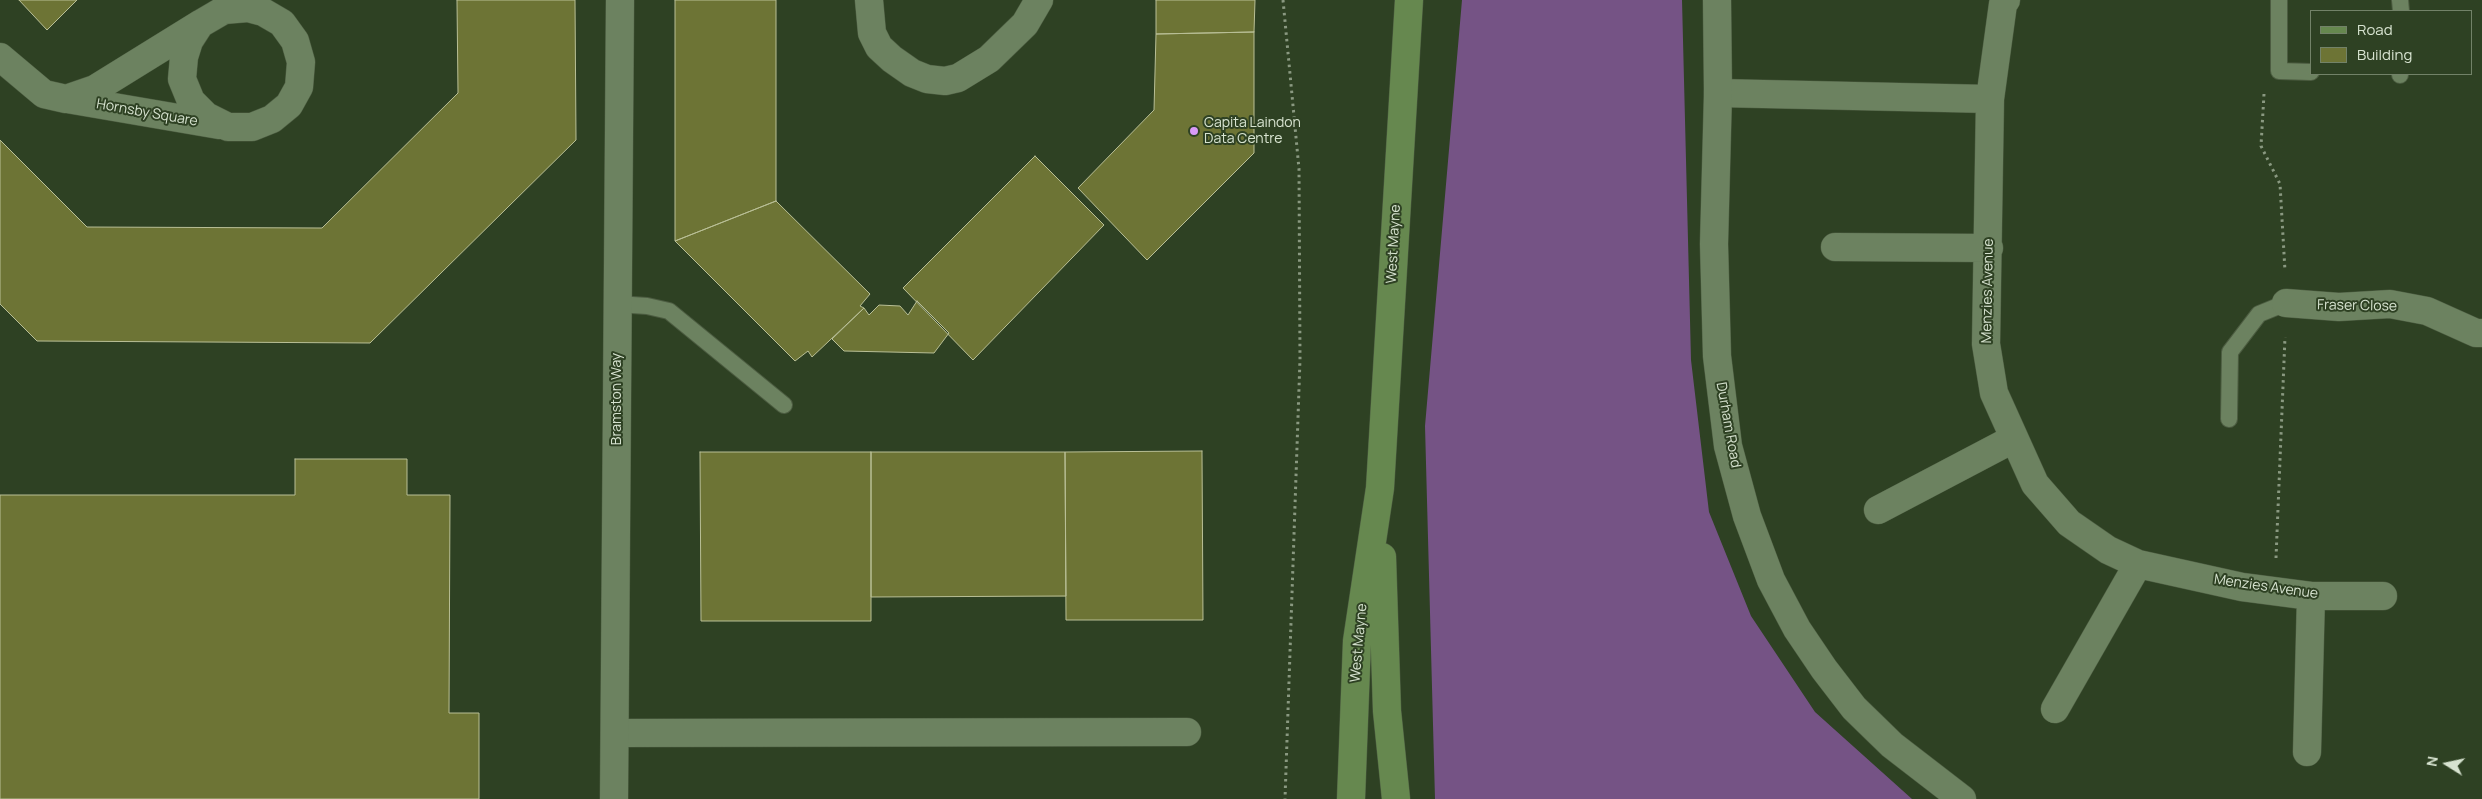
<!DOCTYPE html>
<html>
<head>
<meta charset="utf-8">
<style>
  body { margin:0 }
  #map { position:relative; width:2482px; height:799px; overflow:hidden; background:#2e4123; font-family:Manrope,sans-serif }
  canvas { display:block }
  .legend { position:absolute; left:2310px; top:10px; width:162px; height:65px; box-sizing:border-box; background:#2e4123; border:1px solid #728268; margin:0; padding:6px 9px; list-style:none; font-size:15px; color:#d7e3d0 }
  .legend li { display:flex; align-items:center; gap:10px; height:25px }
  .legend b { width:25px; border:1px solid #728268 }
  .north { position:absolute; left:2422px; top:739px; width:50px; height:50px; -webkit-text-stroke:4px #2e4123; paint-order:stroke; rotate:280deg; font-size:14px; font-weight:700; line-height:20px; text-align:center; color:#d7e3d0 }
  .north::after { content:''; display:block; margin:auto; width:18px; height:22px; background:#d7e3d0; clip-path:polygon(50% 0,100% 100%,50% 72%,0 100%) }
</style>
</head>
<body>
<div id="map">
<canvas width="2482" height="799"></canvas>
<ul class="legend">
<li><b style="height:6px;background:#66884f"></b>Road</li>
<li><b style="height:14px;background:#6d7435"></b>Building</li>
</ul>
<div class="north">N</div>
</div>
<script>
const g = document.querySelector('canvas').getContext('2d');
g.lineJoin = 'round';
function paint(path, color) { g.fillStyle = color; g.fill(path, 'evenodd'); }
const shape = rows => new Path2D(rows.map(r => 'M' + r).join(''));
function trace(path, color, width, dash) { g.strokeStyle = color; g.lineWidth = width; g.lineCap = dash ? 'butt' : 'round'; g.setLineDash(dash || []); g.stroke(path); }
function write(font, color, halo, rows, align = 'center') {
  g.font = font + ' Manrope,sans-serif'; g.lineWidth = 4; g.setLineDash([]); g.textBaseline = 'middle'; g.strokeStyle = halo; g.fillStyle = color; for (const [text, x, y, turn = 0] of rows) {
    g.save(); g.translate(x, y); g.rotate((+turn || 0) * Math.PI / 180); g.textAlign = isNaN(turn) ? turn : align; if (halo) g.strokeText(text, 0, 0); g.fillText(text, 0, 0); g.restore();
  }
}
const forest = shape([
  [1462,0,1682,0,1691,360,1709,512,1751,616,1815,712,1912,799,1435,799,1425,426]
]);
const building = shape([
  [19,0,77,0,47,30,19,0],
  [457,0,575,0,576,140,370,343,37,341,0,304,0,140,87,227,322,228,458,93,457,0],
  [675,0,776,0,776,201,675,241,675,0],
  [1156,0,1255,0,1254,32,1156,34,1156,0],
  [1254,32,1254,153,1147,260,1078,188,1154,110,1156,34,1254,32],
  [1035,156,1104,225,973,360,903,288,1035,156],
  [776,201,870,294,860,306,864,308,812,357,808,351,795,361,675,241,776,201],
  [917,301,949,333,934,353,844,351,832,339,864,308,869,315,879,305,900,306,908,315,917,301],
  [1202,451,1203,620,1066,620,1065,452,1202,451],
  [700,452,871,452,871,621,701,621,700,452],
  [871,452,1065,452,1066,596,871,597,871,452],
  [295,459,407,459,407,495,450,495,449,713,479,713,479,799,0,799,0,495,295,495,295,459]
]);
const path = shape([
  [1283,0,1299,169,1300,359,1285,799],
  [2264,94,2261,146,2280,184,2285,271],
  [2276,558,2285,337]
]);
const service = shape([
  [2279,0,2279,71,2311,72],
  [2400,0,2401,11],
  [2400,75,2400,74],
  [617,304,647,306,669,311,784,405],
  [2229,419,2230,352,2259,314,2286,303]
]);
const minor = shape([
  [869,0,872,33,879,47,892,59,912,73,927,79,945,81,958,78,989,59,1025,24,1039,0],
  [0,57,44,94,66,99,95,89,200,24,224,10,248,8,263,12,282,23,295,41,301,62,299,87,289,105,272,119,252,127,228,127,206,116,191,101,182,79,184,57,189,41,200,24],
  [1718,93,1990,99,2003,4,2006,0],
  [67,99,219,125],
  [1990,99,1986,344,1994,393,2035,484,2069,523,2108,550,2138,564,2242,587,2311,596,2383,596],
  [1835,247,1989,248],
  [2286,303,2339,307,2390,304,2427,311,2476,333,2482,333],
  [1878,510,2013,439],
  [2055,709,2138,564],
  [615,733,1187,732],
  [2307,752,2311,596]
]);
const tertiary = shape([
  [1717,0,1718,93,1714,244,1717,356,1728,446,1747,516,1771,580,1797,629,1824,669,1854,708,1892,745,1962,799],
  [614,799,620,0]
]);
const secondary = shape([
  [1382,557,1387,711,1396,799],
  [1351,799,1357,641,1380,488,1409,0]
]);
const markers = [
  [1194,131,5,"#d99af7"]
];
const streetNames = [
  ["Hornsby Square",147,113,10],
  ["West Mayne",1394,244,-87],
  ["Menzies Avenue",1988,291,-89],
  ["Fraser Close",2357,306,1],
  ["Bramston Way",617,399,-90],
  ["Durham Road",1728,425,80],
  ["Menzies Avenue",2266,587,8],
  ["West Mayne",1359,643,-85]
];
const poiNames = [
  ["Capita Laindon",1204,123],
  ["Data Centre",1204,139]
];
paint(forest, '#755385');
paint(building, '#6d7435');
trace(building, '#b9bf96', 1);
trace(service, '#4c5c41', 18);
trace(minor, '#4c5c41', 29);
trace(tertiary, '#4c5c41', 29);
trace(secondary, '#4c5c41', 29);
trace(path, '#8a9981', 3, [2.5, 4]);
trace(service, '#6c8260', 16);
trace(minor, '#6c8260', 28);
trace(tertiary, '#6c8260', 28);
trace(secondary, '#66884f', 28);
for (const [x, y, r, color] of markers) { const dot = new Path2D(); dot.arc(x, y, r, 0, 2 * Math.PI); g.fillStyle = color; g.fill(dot); trace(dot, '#2e4123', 2); }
write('14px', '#d7e3d0', '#2e4123', streetNames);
write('14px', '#d7e3d0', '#2e4123', poiNames, 'left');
</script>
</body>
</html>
